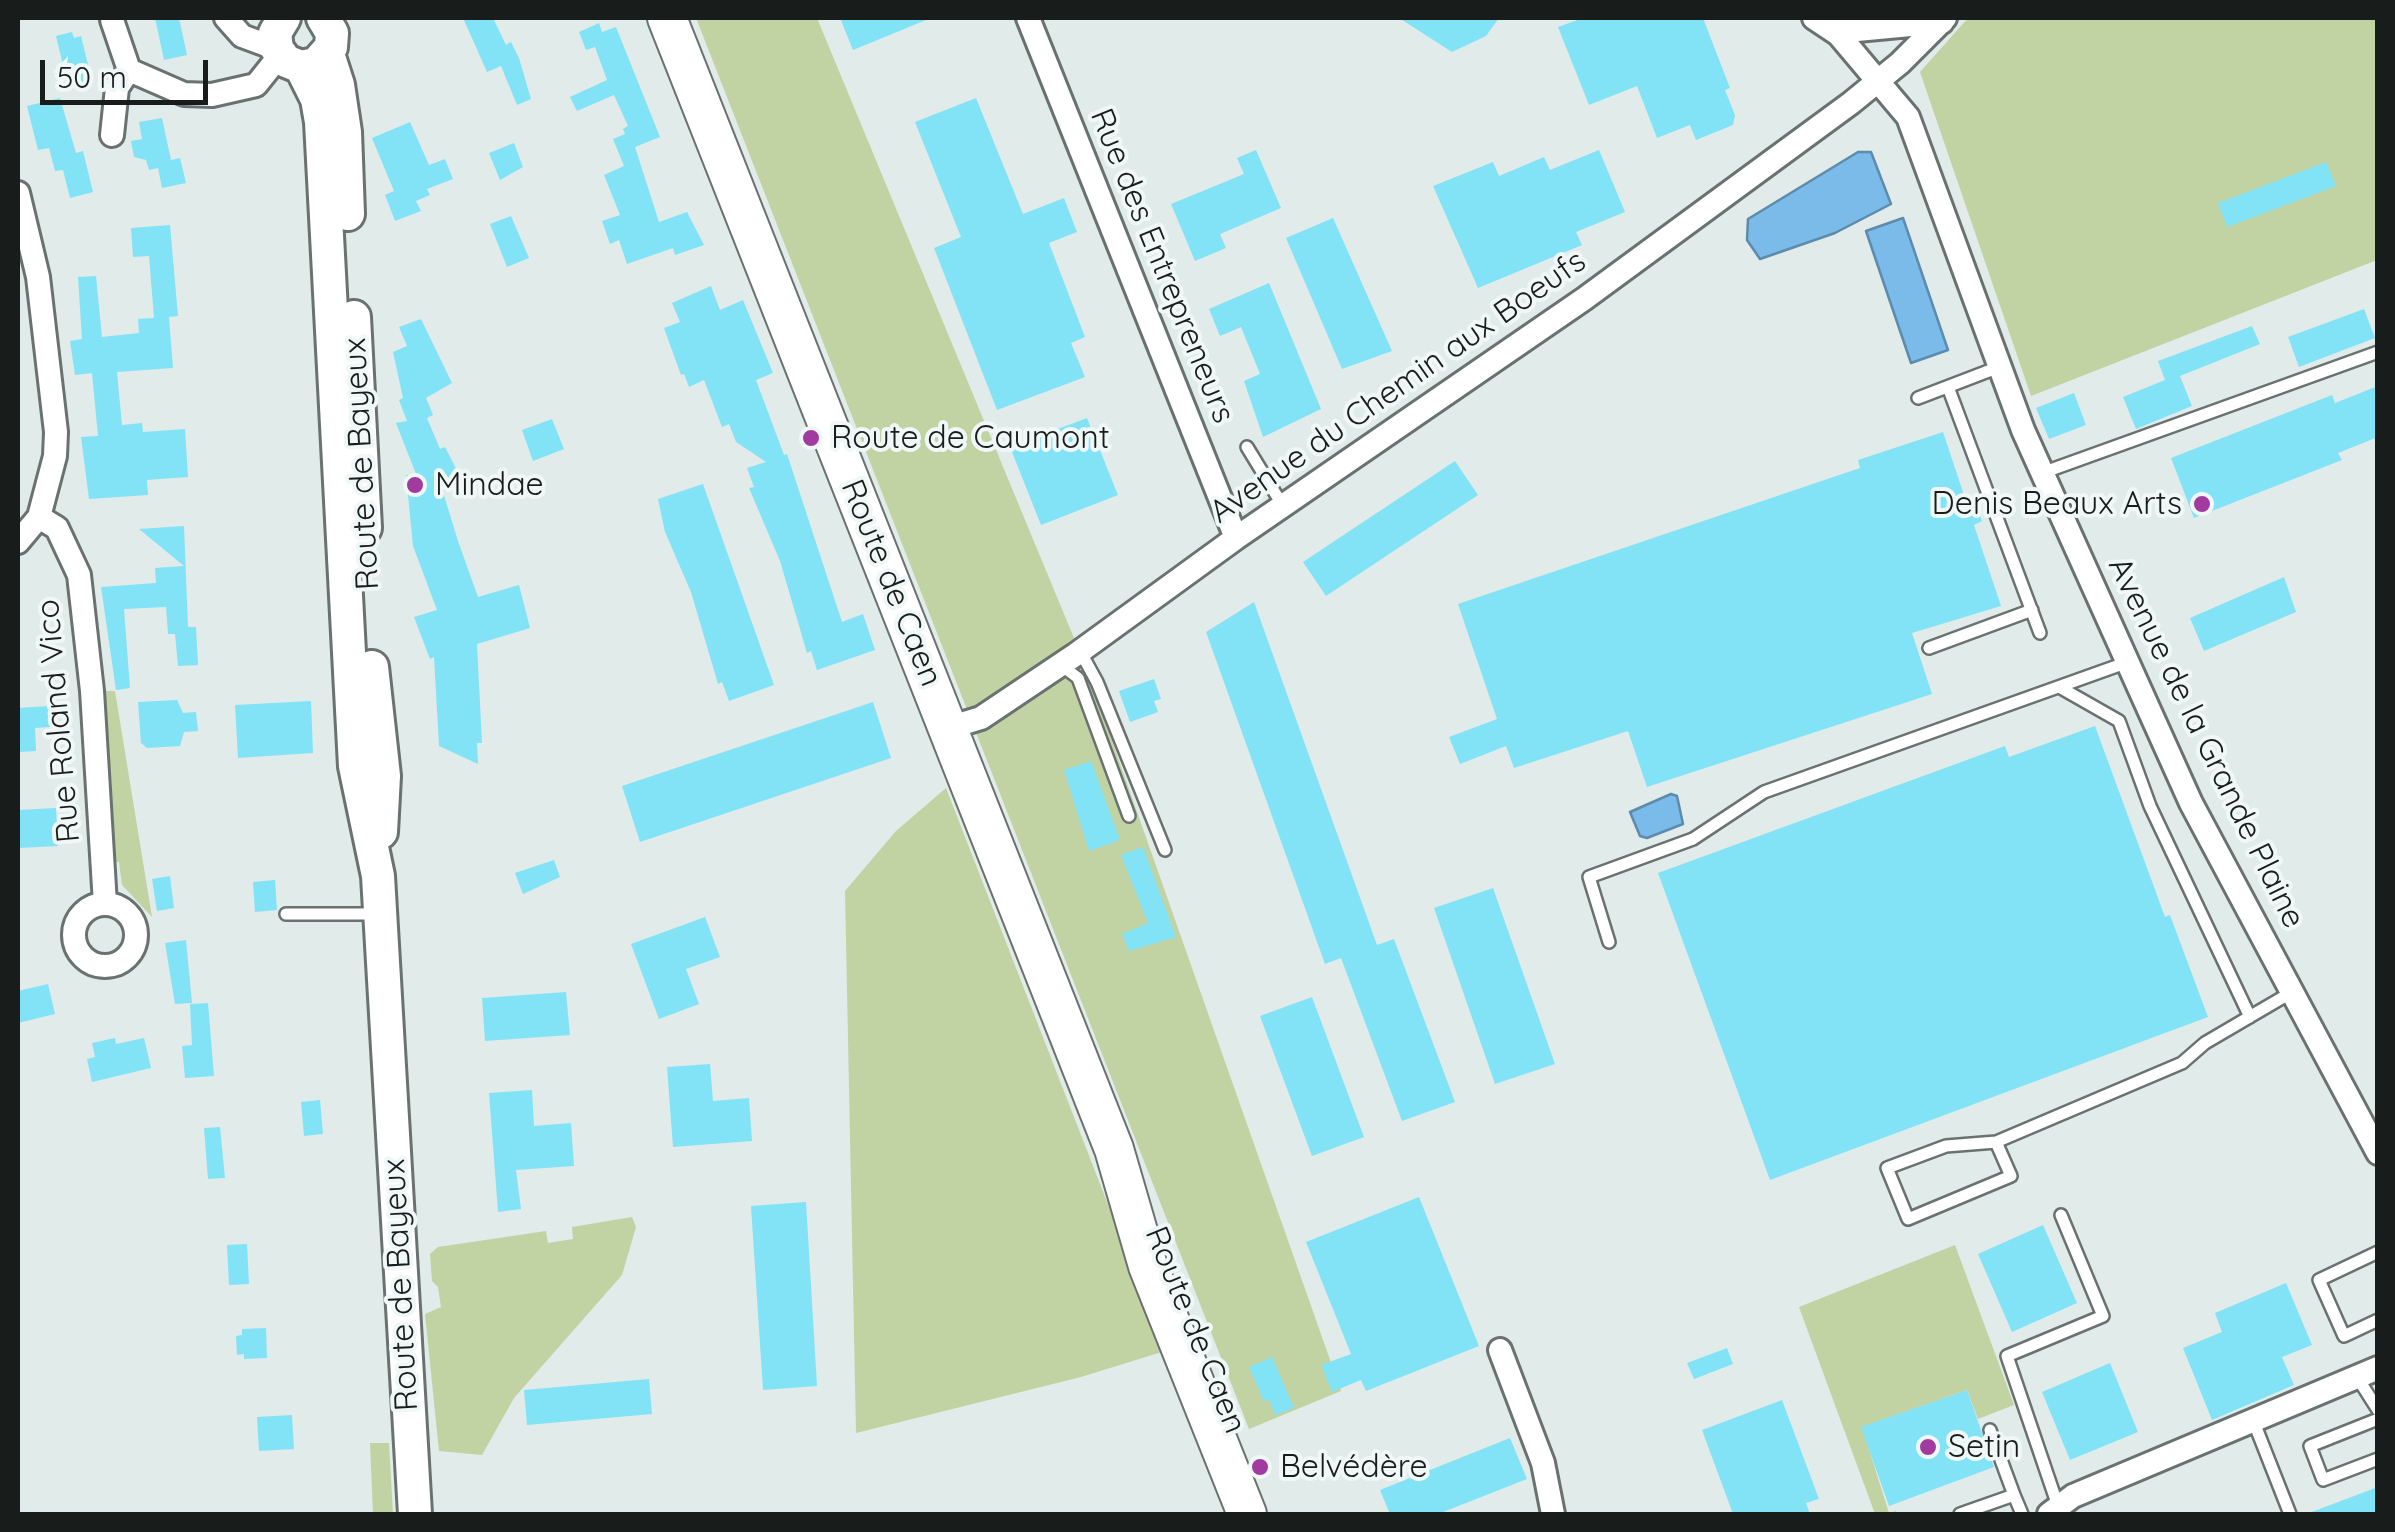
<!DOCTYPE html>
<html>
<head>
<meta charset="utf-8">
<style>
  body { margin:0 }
  #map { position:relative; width:2395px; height:1532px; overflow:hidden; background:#e1ebe9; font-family:Quicksand,sans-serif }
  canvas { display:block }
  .frame { position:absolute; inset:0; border:20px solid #181c1b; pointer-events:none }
  .scale { position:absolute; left:40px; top:60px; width:168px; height:45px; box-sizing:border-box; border:5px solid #181c1b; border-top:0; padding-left:12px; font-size:30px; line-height:35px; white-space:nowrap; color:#181c1b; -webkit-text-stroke:8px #eff8f6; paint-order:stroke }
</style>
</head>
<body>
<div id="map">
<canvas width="2395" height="1532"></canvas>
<div class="frame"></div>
<div class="scale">50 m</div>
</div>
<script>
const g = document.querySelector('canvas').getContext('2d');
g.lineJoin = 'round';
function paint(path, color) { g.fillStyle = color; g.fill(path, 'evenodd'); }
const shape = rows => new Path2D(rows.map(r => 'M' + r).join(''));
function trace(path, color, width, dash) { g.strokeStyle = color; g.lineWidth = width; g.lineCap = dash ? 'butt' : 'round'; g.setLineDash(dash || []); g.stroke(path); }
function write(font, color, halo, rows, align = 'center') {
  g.font = font + ' Quicksand,sans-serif'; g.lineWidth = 8; g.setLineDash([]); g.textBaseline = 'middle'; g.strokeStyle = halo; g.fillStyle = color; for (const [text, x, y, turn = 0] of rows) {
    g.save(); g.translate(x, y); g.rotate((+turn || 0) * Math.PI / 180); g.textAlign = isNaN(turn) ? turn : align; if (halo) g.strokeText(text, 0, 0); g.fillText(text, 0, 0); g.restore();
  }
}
const green = shape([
  [696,18,817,18,1086,667,1341,1391,1249,1429],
  [1968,18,2377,18,2377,260,2031,396,1920,72],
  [102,691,115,691,152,917,122,885,119,862,112,862],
  [946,788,1165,1351,1081,1377,856,1433,845,891,896,831],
  [632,1217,636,1227,622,1275,514,1398,482,1455,439,1451,425,1314,441,1307,438,1287,432,1281,430,1254,438,1247,546,1231,548,1243,573,1239,572,1227],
  [1955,1245,2014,1405,1978,1419,1967,1390,1862,1427,1889,1513,1896,1511,1897,1514,1875,1514,1799,1307],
  [370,1443,389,1443,393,1514,373,1514]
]);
const water = shape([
  [1858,152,1871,152,1891,204,1835,233,1760,259,1747,240,1748,219,1858,152],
  [1903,218,1948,350,1911,363,1866,231,1903,218],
  [1671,794,1677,796,1683,824,1647,838,1640,836,1630,812,1671,794]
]);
const building = shape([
  [155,18,179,18,187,55,164,60],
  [463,18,493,18,506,45,511,42,519,58,531,99,517,105,501,66,487,72],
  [840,18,931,18,853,50],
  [1399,18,1499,18,1486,36,1452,52],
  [1583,18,1703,18,1730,88,1725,90,1735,115,1733,125,1696,140,1690,125,1657,138,1637,86,1589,105,1558,27],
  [599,23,602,32,616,27,660,137,635,147,659,222,687,212,704,245,675,255,673,248,627,264,619,240,610,244,602,221,620,215,604,175,624,166,613,139,625,134,623,129,628,126,614,95,577,111,570,97,607,80,595,47,586,50,579,32],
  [72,32,74,38,81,36,90,73,83,75,84,82,68,86,56,36],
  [60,98,76,153,83,151,93,192,70,198,63,170,55,171,49,148,38,150,27,106],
  [976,98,1023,214,1064,198,1077,232,1049,243,1085,337,1071,343,1085,377,997,410,934,248,961,237,915,122],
  [162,118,171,160,180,158,186,183,162,188,158,168,149,170,146,160,134,157,131,141,142,139,139,122],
  [410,122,429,165,445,159,453,179,427,189,430,195,416,201,421,211,395,221,385,195,394,191,372,138],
  [514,143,523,167,500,180,489,153],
  [1256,150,1281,208,1220,234,1226,248,1195,261,1171,204,1244,174,1237,158],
  [1599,150,1625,212,1576,232,1582,245,1478,288,1433,186,1493,162,1499,176,1544,157,1550,170],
  [2326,162,2336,186,2227,227,2218,203],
  [511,216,529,258,507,267,490,224],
  [1333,218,1392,351,1342,369,1286,238],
  [170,225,178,316,169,317,173,368,117,372,122,425,142,423,143,432,185,429,188,477,147,480,148,495,89,499,81,437,98,436,92,373,75,375,70,341,82,339,78,277,96,276,102,337,139,333,138,319,154,318,149,256,133,257,131,228],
  [1269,283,1321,409,1263,437,1244,381,1260,374,1241,327,1220,336,1209,309],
  [711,286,720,310,743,300,773,373,756,380,784,455,787,454,842,622,863,614,875,650,817,670,811,651,807,653,780,561,749,488,754,487,747,468,766,462,736,442,729,424,722,427,704,380,689,387,684,374,681,375,664,328,680,322,672,303],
  [2364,309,2375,338,2299,367,2288,337],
  [421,319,452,383,426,398,433,415,427,418,440,449,445,447,464,484,443,492,458,541,478,597,519,585,530,628,477,644,482,743,477,743,478,764,439,746,434,657,430,659,414,617,437,610,413,546,406,475,416,474,396,423,407,421,399,400,403,398,393,352,407,346,399,327],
  [2252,326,2260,344,2180,376,2192,406,2136,429,2123,397,2165,380,2158,361],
  [2378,386,2378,437,2338,453,2342,460,2194,518,2171,458,2332,395,2335,403],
  [2074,393,2086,425,2049,439,2036,408],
  [1087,418,1118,495,1041,525,1010,447],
  [552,419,564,449,533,461,522,430],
  [1943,432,1968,507,1976,505,1982,521,1974,525,2001,606,1912,633,1932,694,1647,787,1628,731,1514,768,1506,746,1460,764,1449,737,1497,719,1458,604,1860,468,1858,460],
  [1455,461,1478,495,1326,596,1303,562],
  [703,484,774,685,729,701,722,682,718,684,691,592,665,532,658,499],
  [184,526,188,627,196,627,198,665,178,666,175,634,168,634,166,607,124,609,130,688,116,690,101,587,156,583,155,568,184,566,139,529],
  [2284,577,2296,612,2204,651,2190,618],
  [1254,602,1377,945,1394,939,1455,1102,1402,1121,1341,958,1325,964,1206,632],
  [1154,679,1161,699,1154,701,1158,712,1130,722,1119,691],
  [177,700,183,713,196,712,198,731,184,732,180,746,147,748,141,743,138,702],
  [311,701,313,753,238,758,235,705],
  [873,702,891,758,640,842,622,786],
  [49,706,50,727,35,728,36,751,19,752,18,708],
  [2095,726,2165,917,2170,915,2208,1017,1770,1180,1658,873,2005,746,2009,757],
  [1091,761,1120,840,1089,851,1064,770],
  [56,808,58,846,18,848,18,810],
  [1143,847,1176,937,1129,951,1122,934,1148,923,1121,855],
  [554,860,560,877,523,894,515,873],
  [170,876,174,908,157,911,152,879],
  [275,880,277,910,255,912,253,882],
  [1493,888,1555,1064,1495,1084,1434,908],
  [705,917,720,957,686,969,699,1004,659,1019,631,944],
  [186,940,192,1003,175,1004,165,943],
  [48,984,55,1014,18,1023,18,991],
  [566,992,570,1035,485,1041,482,998],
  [1312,997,1364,1137,1312,1156,1260,1016],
  [208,1003,214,1076,185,1078,182,1046,192,1045,190,1004],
  [115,1038,116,1044,144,1038,151,1068,92,1082,87,1059,95,1057,92,1043],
  [710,1064,713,1101,749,1098,752,1141,673,1147,667,1067],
  [532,1090,534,1126,571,1123,574,1166,516,1170,521,1209,498,1212,489,1093],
  [320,1100,323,1134,304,1136,301,1102],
  [220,1127,225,1178,208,1179,204,1128],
  [1419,1197,1479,1346,1366,1391,1361,1380,1332,1392,1321,1365,1351,1354,1306,1242],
  [806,1202,817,1386,763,1390,751,1206],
  [2043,1225,2077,1303,2012,1332,1978,1254],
  [247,1244,249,1284,229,1285,227,1245],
  [2286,1283,2312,1345,2282,1357,2294,1385,2212,1420,2183,1348,2222,1332,2215,1313],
  [266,1328,267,1358,244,1359,244,1354,237,1355,236,1336,242,1335,242,1329],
  [1727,1348,1733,1364,1694,1379,1687,1363],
  [1272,1357,1294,1408,1275,1415,1269,1399,1264,1402,1249,1367],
  [2110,1363,2138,1432,2070,1460,2042,1392],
  [649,1379,652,1414,527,1425,524,1390],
  [1967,1390,1994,1467,1889,1506,1861,1427],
  [1782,1400,1819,1499,1806,1503,1810,1514,1733,1514,1702,1430],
  [292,1415,294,1449,259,1451,257,1417],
  [1510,1438,1527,1479,1438,1514,1390,1514,1380,1490],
  [2378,1487,2378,1514,2310,1514,2309,1513]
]);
const service = shape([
  [1948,387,2040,633],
  [1918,398,1999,367],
  [1247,447,1283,506],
  [2042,473,2378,352],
  [1929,648,2032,610],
  [1080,651,1097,682,1165,850],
  [1061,665,1078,678,1129,816],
  [2061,688,2119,721,2150,806,2250,1017],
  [286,914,376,914],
  [1609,942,1589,877,1693,839,1764,792,2128,662],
  [1996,1142,2011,1176,1908,1219,1887,1168,1946,1146,1996,1142,2182,1063,2205,1043,2292,992],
  [2378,1252,2319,1280,2344,1336,2378,1320],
  [2357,1377,2378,1410],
  [2378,1419,2310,1446,2323,1480,2378,1459],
  [2253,1420,2290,1514],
  [2014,1495,2022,1514],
  [2058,1506,2007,1356,2103,1316,2061,1215],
  [1960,1514,2014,1495,1990,1430]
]);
const minor = shape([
  [226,18,242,36,277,49],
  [1028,18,1236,538],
  [1814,18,1838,34,1908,117,2023,430,2191,803,2378,1153],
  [112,20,129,70,184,94,212,95,256,85,280,55],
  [1827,21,1857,30,1942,22],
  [112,135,117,88,129,70],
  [18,193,38,277,56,432,55,456,39,517,57,528,79,575,92,691,105,904],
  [18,542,39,517],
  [948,728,981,718,1075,655,1236,538,1584,299,1851,103,1900,63,1945,18],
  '74 935a31 31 0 1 1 62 0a31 31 0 1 1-62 0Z',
  [1500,1350,1543,1463,1553,1514],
  [2049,1514,2073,1496,2378,1368]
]);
const secondary = shape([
  [284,18,275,33,277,49,286,61,301,67,316,64,331,47,332,33,323,18],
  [328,54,338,85,345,132,348,214],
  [301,67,317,99,321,122,355,766,378,876,415,1514],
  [354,317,365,528],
  [372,667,384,776,381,832]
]);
const primary = shape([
  [667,18,1114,1149,1148,1266,1247,1514]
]);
const markers = [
  [811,438,10,"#a13b9f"],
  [415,485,10,"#a13b9f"],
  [2202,504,10,"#a13b9f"],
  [1928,1447,10,"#a13b9f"],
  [1260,1467,10,"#a13b9f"]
];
const streetNames = [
  ["Rue des Entrepreneurs",1162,266,68],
  ["Avenue du Chemin aux Boeufs",1398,387,-35],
  ["Route de Bayeux",362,464,-93],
  ["Route de Caen",891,583,68],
  ["Rue Roland Vico",59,721,-95],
  ["Avenue de la Grande Plaine",2206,743,64],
  ["Route de Bayeux",401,1285,-93],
  ["Route de Caen",1195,1330,68]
];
const poiNames = [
  ["Route de Caumont",831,438],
  ["Mindae",435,485],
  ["Denis Beaux Arts",2182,504,"right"],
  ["Setin",1948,1447],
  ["Belvédère",1280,1467]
];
paint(green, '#c1d2a3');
paint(water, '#7abbea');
trace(water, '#5d8bac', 2.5);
paint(building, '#82e3f6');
trace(service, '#6a7270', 16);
trace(minor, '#6a7270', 28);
trace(secondary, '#6a7270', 38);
trace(primary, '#6a7270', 42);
trace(service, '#fff', 11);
trace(minor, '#fff', 22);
trace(secondary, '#fff', 32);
trace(primary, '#fff', 38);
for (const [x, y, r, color] of markers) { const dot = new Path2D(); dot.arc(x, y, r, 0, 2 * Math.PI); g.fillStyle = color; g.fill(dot); trace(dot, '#eff8f6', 4); }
write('32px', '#181c1b', '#eff8f6', streetNames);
write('32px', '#181c1b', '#eff8f6', poiNames, 'left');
</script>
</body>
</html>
